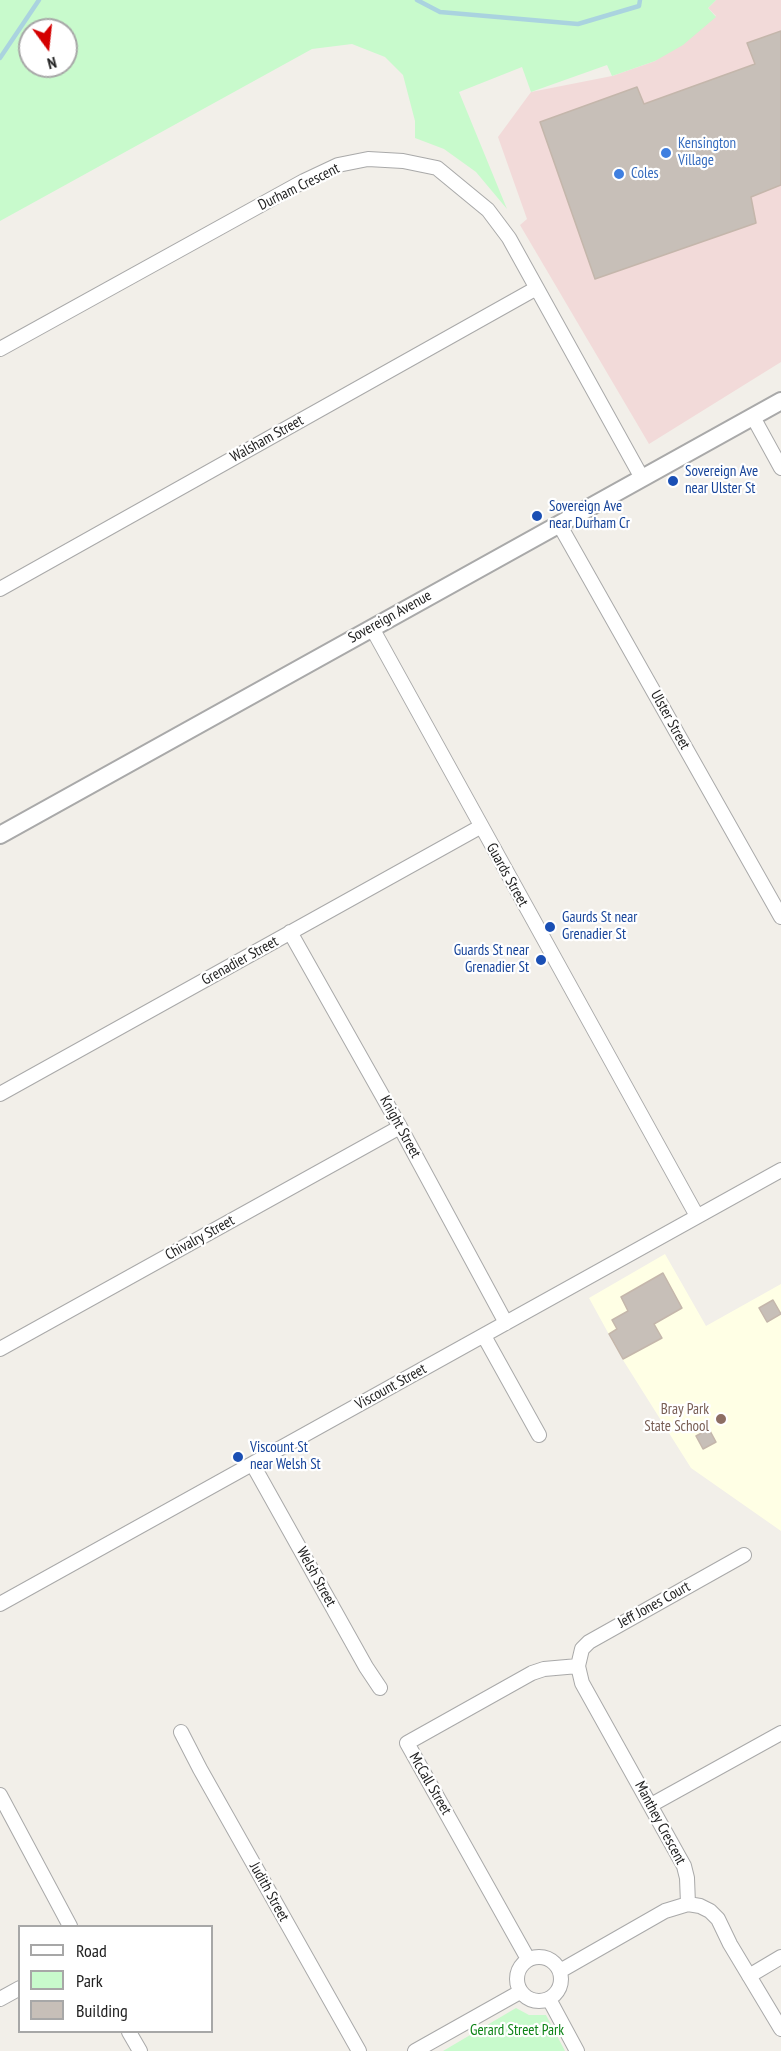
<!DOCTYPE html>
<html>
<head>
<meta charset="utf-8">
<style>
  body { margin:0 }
  #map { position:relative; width:781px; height:2051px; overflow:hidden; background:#f2efe9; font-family:"PT Sans Narrow",sans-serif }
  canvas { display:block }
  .legend { position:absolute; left:18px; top:1925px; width:195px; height:108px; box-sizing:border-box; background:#fff; border:2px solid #a7a7a7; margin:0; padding:8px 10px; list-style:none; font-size:18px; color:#222 }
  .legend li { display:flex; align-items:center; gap:12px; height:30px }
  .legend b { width:30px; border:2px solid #a7a7a7 }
  .north { position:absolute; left:18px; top:18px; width:60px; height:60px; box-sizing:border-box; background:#fff; border:2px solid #a7a7a7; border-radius:50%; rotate:165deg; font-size:16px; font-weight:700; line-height:24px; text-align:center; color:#222 }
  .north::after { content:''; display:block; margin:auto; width:21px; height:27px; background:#d40000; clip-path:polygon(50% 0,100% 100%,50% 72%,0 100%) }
</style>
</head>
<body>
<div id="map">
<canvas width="781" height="2051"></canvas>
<ul class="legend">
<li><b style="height:8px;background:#fff"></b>Road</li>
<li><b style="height:16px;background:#c8facc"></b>Park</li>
<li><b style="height:16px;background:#c7bfb8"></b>Building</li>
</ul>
<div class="north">N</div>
</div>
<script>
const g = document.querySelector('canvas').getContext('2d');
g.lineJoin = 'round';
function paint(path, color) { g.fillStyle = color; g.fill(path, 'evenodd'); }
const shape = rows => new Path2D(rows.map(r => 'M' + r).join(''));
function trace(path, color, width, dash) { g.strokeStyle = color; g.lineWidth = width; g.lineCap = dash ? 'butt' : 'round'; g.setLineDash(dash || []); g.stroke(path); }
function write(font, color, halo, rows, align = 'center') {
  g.font = font + ' "PT Sans Narrow",sans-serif'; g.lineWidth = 4.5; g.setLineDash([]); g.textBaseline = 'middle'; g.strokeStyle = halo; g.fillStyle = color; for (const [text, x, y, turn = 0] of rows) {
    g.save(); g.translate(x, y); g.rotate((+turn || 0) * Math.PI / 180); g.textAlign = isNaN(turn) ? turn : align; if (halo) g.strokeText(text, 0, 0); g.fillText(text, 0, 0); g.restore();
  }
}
const commercial = shape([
  [716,0,781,0,781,362,649,444,520,225,527,219,498,137,531,92,612,76,655,61,716,16,708,8]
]);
const education = shape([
  [665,1254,706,1326,781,1284,781,1531,691,1468,623,1360,589,1298]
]);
const park = shape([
  [0,0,716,0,708,8,716,17,683,45,655,61,612,76,607,65,531,92,522,67,459,92,507,209,476,172,444,149,415,138,415,121,403,75,385,57,352,44,312,49,0,221],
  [30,30,66,30,66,66,30,66],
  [516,2008,529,2015,546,2015,565,2051,443,2051]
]);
const stream = shape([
  [417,0,440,12,578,24,639,6,640,0],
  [0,58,39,0]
]);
const building = shape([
  [781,31,781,185,751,197,756,223,595,279,540,122,637,87,644,104,755,64,747,43,781,31],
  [663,1273,682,1308,654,1324,662,1338,623,1359,609,1334,617,1329,612,1320,628,1311,621,1297,663,1273],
  [773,1300,781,1314,767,1322,759,1308,773,1300],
  [709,1429,716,1442,703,1449,696,1436,709,1429]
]);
const minor = shape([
  [0,349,304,181,338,165,368,159,403,161,437,168,488,210,509,238,642,478],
  [753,417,781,468],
  [559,524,781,917],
  [0,589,535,289],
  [372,628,697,1216],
  [290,932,400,1127,506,1323],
  [0,1094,480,827],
  [484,1336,539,1435],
  [0,1349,400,1127],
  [253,1465,366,1667,380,1688],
  [744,1555,589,1642,582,1649,578,1666,582,1683,684,1866,687,1878,688,1904,700,1906,710,1911,718,1919,730,1944,781,2029],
  [0,1604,781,1170],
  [181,1732,200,1769,359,2051],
  [0,1795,70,1926],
  [651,1805,781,1733],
  '517 1979a22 22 0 1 1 44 0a22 22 0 1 1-44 0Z',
  [528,1959,407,1743,532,1673,544,1669,578,1666],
  [560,1971,665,1911,688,1904],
  [749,1976,781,1957],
  [0,1999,20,1988],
  [549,1999,577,2051],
  [129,2032,140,2051],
  [415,2051,520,1992]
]);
const tertiary = shape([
  [0,835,781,401]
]);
const markers = [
  [666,153,6,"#3f7fe0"],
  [619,174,6,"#3f7fe0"],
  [673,481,6,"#1a4fb4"],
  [537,516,6,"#1a4fb4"],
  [550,927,6,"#1a4fb4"],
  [541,960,6,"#1a4fb4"],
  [721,1419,6,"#8d6e63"],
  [238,1457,6,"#1a4fb4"]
];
const shopNames = [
  ["Kensington",678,144],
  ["Village",678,161],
  ["Coles",631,174]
];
const streetNames = [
  ["Durham Crescent",299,187,-26],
  ["Walsham Street",267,439,-29],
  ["Sovereign Avenue",390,617,-29],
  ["Ulster Street",670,720,61],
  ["Guards Street",507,875,61],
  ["Grenadier Street",240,961,-29],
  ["Knight Street",400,1127,61],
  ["Chivalry Street",200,1238,-29],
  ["Viscount Street",391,1387,-29],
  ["Welsh Street",316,1577,61],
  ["Jeff Jones Court",654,1605,-29],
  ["McCall Street",430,1784,60],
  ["Manthey Crescent",660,1823,62],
  ["Judith Street",269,1892,61]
];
const transitNames = [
  ["Sovereign Ave",685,472],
  ["near Ulster St",685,489],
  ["Sovereign Ave",549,507],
  ["near Durham Cr",549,524],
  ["Gaurds St near",562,918],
  ["Grenadier St",562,935],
  ["Guards St near",529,951,"right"],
  ["Grenadier St",529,968,"right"],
  ["Viscount St",250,1448],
  ["near Welsh St",250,1465]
];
const educationNames = [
  ["Bray Park",709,1410],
  ["State School",709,1427]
];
const parkNames = [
  ["Gerard Street Park",517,2031]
];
paint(commercial, '#f2dad9');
paint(education, '#ffffe5');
paint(park, '#c8facc');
trace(stream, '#aad3df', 4.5);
paint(building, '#c7bfb8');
trace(building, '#c4b6ab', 1.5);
trace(minor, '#a9a9a9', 16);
trace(tertiary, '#a9a9a9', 20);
trace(minor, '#fff', 14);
trace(tertiary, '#fff', 16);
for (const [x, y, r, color] of markers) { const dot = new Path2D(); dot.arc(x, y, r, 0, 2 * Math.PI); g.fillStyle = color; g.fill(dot); trace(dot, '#fff', 2); }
write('15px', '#366cbe', '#fff', shopNames, 'left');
write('15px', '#222', '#fff', streetNames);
write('15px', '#164399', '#fff', transitNames, 'left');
write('15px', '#785e54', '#fff', educationNames, 'right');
write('15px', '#0c8416', '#fff', parkNames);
</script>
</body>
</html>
